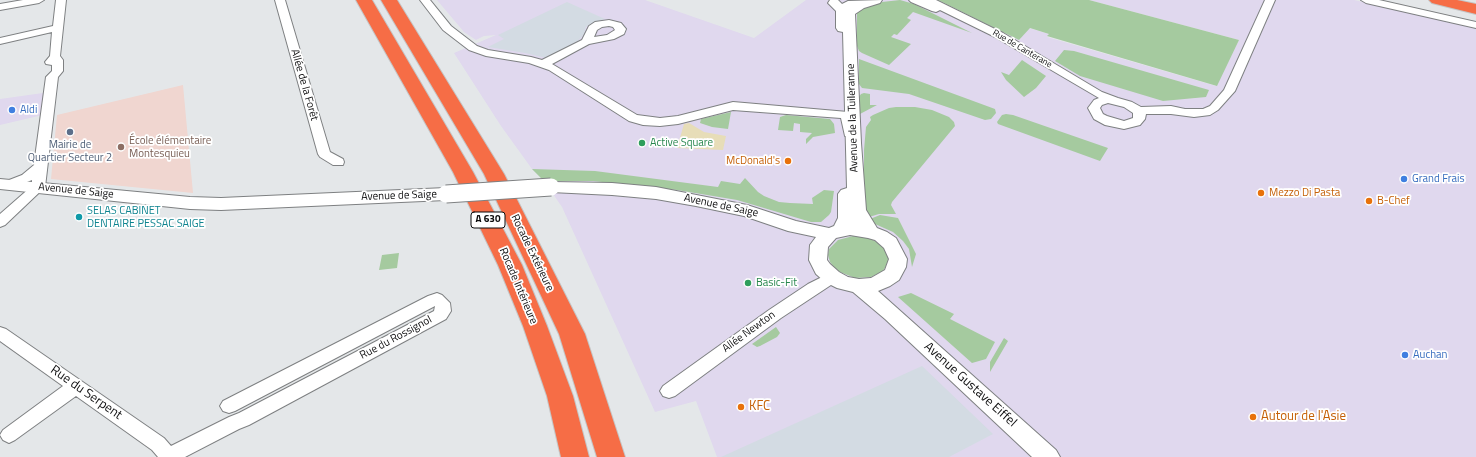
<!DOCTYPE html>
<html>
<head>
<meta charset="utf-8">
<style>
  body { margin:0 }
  canvas { display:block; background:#e4e7e9 }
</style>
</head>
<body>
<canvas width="1476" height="457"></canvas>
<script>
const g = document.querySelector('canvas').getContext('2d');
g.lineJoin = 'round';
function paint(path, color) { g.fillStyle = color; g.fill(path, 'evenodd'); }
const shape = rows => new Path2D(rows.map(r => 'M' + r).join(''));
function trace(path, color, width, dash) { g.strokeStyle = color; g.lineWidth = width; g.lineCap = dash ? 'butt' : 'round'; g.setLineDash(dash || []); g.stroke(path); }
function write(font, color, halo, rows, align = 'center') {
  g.font = font + ' "Titillium Web",sans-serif'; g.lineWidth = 3.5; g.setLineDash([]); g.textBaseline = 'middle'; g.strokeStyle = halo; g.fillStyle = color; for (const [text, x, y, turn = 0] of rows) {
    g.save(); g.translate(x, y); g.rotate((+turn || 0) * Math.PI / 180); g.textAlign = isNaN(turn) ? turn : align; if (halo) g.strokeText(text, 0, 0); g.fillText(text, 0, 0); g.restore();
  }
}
const commercial = shape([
  [437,0,645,0,754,38,806,0,938,0,1019,40,1029,28,1049,34,1047,37,1216,86,1239,40,1089,0,1354,0,1476,28,1476,457,717,457,696,401,655,412,562,207,544,181,532,169,501,126,454,53,496,35,484,36,476,40,464,32],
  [50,92,47,114,0,125,0,99]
]);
const built = shape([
  [567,2,605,19,592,23,586,27,584,34,578,41,546,58,525,53,488,47,504,39,498,35],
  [922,366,993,434,949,457,721,457]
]);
const education = shape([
  [183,85,193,193,51,179,57,115]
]);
const green = shape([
  [900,0,914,4,972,33,913,12,907,18,911,20,897,35,894,34,891,37,911,44,889,65,862,53,859,51,857,46,857,11,882,2],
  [938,0,1089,0,1239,40,1217,86,1047,36,1049,34,1030,28,1019,40],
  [1064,50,1074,51,1209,90,1206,97,1163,101,1080,76,1055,61],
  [859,59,995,109,996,113,991,119,985,120,909,94,862,88,859,84],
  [1022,60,1046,76,1036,88,1024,97,1006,80,1001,72,1009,75],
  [864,93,870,94,870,105,877,105,860,114,859,97,861,94],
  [896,107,915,107,932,110,949,117,954,122,955,126,892,202,891,205,896,214,879,214,869,217,865,208,864,186,864,150,866,127,871,120,870,117,873,115,889,108],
  [731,112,728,129,712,127,700,123,701,119],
  [1006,114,1013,115,1108,148,1100,161,998,124,997,122,1002,115],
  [786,115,830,119,834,124,835,133,813,137,806,144,806,139,812,133,800,132,800,124,794,123,793,131,778,130,780,117],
  [532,169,595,171,718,187,721,181,740,184,745,178,758,192,764,196,779,202,790,203,813,204,812,198,824,190,834,191,831,212,829,215,821,222,811,222,737,200,677,190,593,181,544,181],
  [880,215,898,218,916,254,912,267,909,249,903,241,893,232,875,224,870,219],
  [853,236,869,238,883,245,889,256,889,261,883,271,871,277,855,278,840,272,834,267,830,262,828,255,829,249,838,240],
  [399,253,397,268,379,270,382,255],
  [911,293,954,314,950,319,995,342,986,359,972,363,898,297],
  [776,327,780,333,777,337,760,346,757,347,752,344],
  [1004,338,1008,341,990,372,990,362]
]);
const sand = shape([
  [689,123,704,132,726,136,723,150,677,148,684,124]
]);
const minor = shape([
  [23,0,44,0,39,3,0,10,0,4,23,0],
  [56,0,66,0,60,56,63,60,63,71,58,77,45,187,5,225,0,227,0,214,32,186,32,180,9,189,4,188,2,185,4,182,22,175,34,165,46,77,52,71,52,65,46,64,45,62,50,56,52,32,0,44,0,38,53,26,56,0],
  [275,0,285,0,330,152,343,159,344,162,343,165,333,165,320,157,318,154,275,0],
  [420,0,430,0,451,26,477,46,488,50,531,57,542,60,582,40,589,26,595,22,609,20,621,23,626,29,624,34,614,39,589,44,552,64,637,115,660,118,678,116,733,102,848,112,854,118,855,133,853,136,845,136,841,118,733,110,678,124,660,126,643,125,629,121,549,70,529,63,486,56,469,50,443,30,420,0],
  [609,26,613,27,615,30,607,35,594,37,597,30,602,27,609,26],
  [909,0,936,0,1003,33,1102,92,1118,98,1132,102,1141,107,1171,106,1185,109,1203,109,1210,106,1224,90,1265,0,1275,0,1235,91,1218,110,1210,115,1194,117,1171,114,1146,114,1145,119,1140,125,1124,129,1105,125,1094,119,1088,108,1094,100,1099,98,995,37,940,10,936,12,932,11,911,2,909,0],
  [1108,103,1124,107,1133,113,1133,118,1124,121,1107,116,1103,114,1100,108,1102,105,1108,103],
  [1361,0,1379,0,1476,22,1476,28,1366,3,1361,0],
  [832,272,837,273,839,277,837,281,781,318,675,396,669,398,663,396,660,391,663,386,769,310,808,284,832,272],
  [437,293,442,295,450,303,451,311,446,319,249,425,239,429,185,457,158,457,152,450,76,396,15,440,9,443,3,440,0,435,3,430,63,386,0,341,0,327,6,329,164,438,171,446,229,417,239,413,434,311,435,306,235,411,229,413,223,411,220,406,223,401,428,296,437,293]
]);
const tertiary = shape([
  [830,0,838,0,842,4,848,1,882,0,880,3,864,8,855,14,861,143,866,210,877,228,887,232,896,238,907,259,906,267,899,280,890,286,878,291,1056,450,1060,457,1032,457,885,319,853,292,837,288,825,282,816,274,809,260,810,245,816,237,788,231,744,216,696,206,656,199,612,195,551,192,545,191,542,187,545,183,551,182,612,183,656,187,747,205,796,221,829,228,834,226,838,218,838,194,841,190,847,188,843,32,838,31,836,28,836,11,828,3,830,0],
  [850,235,868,238,875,240,884,248,889,259,885,270,871,278,859,279,848,277,839,272,830,264,827,260,828,247,836,238,850,235],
  [0,179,190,197,221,198,446,188,452,190,455,194,452,198,446,200,221,210,190,209,0,189,0,179]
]);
const motorway = shape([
  [356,0,372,0,473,172,522,265,547,326,573,396,589,457,561,457,547,396,523,326,498,265,453,172,356,0],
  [381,0,397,0,504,174,585,334,625,457,597,457,559,334,484,174,381,0],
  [1429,0,1457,0,1476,4,1476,14,1432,3,1429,0]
]);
const tertiaryBridge = shape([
  [446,194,551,187]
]);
const markers = [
  [12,110,4,"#3f7fe0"],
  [70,132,4,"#5c6f8a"],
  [642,143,4,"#2e9e5b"],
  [121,147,4,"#8d6e63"],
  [788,161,4,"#e8710a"],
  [1404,179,4,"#3f7fe0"],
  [1261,193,4,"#e8710a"],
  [1369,201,4,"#e8710a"],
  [79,217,4,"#0f9aa8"],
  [748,283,4,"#2e9e5b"],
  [1405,355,4,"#3f7fe0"],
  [741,407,4,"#e8710a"],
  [1253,417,4,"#e8710a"]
];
const farStreetnames = [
  ["Rue de Canterane",1022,49,30]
];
const shields = [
  [488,220,34]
];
const shieldNames = [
  ["A 630",488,220]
];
const streetNames = [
  ["Allée de la Forêt",304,85,74],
  ["Avenue de la Tuileranne",853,118,-92],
  ["Avenue de Saige",76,191,6],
  ["Avenue de Saige",399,196,-2],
  ["Avenue de Saige",721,206,12],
  ["Rocade Extérieure",532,253,64],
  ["Rocade Intérieure",518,286,67],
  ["Allée Newton",749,332,-36],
  ["Rue du Rossignol",396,338,-28]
];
const shopNames = [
  ["Aldi",20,110],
  ["Grand Frais",1412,179],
  ["Auchan",1413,355]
];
const educationNames = [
  ["École élémentaire",129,141],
  ["Montesquieu",129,154]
];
const leisureNames = [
  ["Active Square",650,143],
  ["Basic-Fit",756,283]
];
const serviceNames = [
  ["Mairie de",70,145],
  ["Quartier Secteur 2",70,158]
];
const foodNames = [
  ["McDonald's",780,161,"right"],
  ["Mezzo Di Pasta",1269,193],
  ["B-Chef",1377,201]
];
const cultureNames = [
  ["SELAS CABINET",87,211],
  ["DENTAIRE PESSAC SAIGE",87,224]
];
const nearStreetnames = [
  ["Avenue Gustave Eiffel",970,385,42],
  ["Rue du Serpent",86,393,35]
];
const nearFoodnames = [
  ["KFC",749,407],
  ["Autour de l'Asie",1261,417]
];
paint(commercial, '#e0d8ee');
paint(built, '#d3dbe3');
paint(education, '#f0d6d0');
paint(green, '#a5ca9f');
paint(sand, '#e7ddb8');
trace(minor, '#7e8082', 2);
trace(tertiary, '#7e8082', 2);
trace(motorway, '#c5c5c5', 2);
paint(minor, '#fff');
paint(tertiary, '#fff');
paint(motorway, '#f66d46');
trace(tertiaryBridge, '#7e8082', 19, []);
trace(tertiaryBridge, '#fff', 17);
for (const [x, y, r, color] of markers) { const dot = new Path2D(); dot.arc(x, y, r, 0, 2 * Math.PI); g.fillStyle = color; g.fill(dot); trace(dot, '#fff', 1.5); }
write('9px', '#0d0d0e', '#fff', farStreetnames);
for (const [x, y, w] of shields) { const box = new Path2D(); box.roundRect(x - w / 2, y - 8, w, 16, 3); g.fillStyle = '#fff'; g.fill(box); trace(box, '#0d0d0e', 1); }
write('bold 10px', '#0d0d0e', null, shieldNames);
write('11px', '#0d0d0e', '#fff', streetNames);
write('11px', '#366cbe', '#fff', shopNames, 'left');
write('11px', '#785e54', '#fff', educationNames, 'left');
write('11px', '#27864d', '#fff', leisureNames, 'left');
write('11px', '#4e5e75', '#fff', serviceNames);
write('11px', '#c56008', '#fff', foodNames, 'left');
write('11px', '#0d838f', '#fff', cultureNames, 'left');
write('13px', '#0d0d0e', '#fff', nearStreetnames);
write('13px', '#c56008', '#fff', nearFoodnames, 'left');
</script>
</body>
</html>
